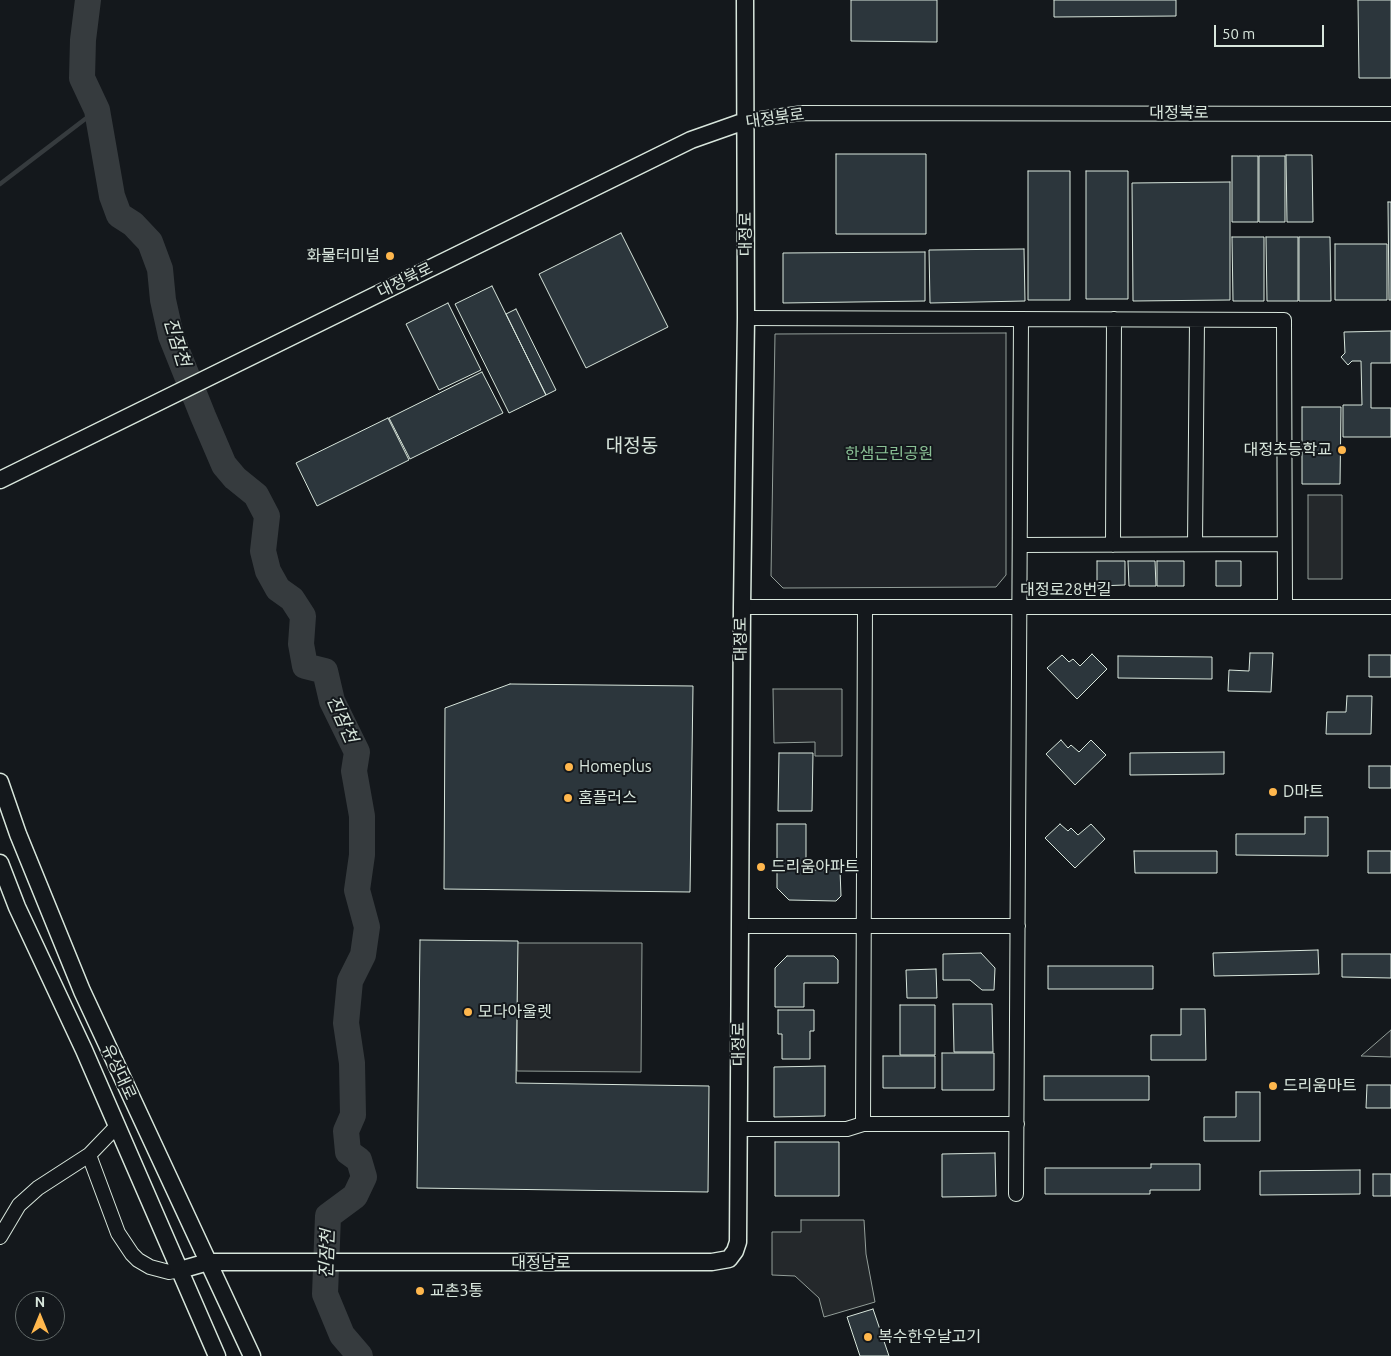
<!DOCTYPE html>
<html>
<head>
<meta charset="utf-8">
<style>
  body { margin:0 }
  #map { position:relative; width:1391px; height:1356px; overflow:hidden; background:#14181c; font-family:Ubuntu,sans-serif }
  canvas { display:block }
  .north { position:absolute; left:15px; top:1291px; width:50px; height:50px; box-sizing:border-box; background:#14181c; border:1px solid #626a69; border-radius:50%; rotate:0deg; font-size:14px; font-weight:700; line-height:20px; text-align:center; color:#d8e6dc }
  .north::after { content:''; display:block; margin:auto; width:18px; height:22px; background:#ffb74d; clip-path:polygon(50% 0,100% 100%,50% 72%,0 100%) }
  .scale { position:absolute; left:1214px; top:25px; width:110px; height:22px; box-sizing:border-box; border:2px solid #d8e6dc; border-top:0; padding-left:6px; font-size:15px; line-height:18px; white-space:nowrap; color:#d8e6dc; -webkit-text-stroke:4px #14181c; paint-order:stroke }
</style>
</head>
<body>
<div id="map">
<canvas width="1391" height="1356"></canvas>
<div class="north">N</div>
<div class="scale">50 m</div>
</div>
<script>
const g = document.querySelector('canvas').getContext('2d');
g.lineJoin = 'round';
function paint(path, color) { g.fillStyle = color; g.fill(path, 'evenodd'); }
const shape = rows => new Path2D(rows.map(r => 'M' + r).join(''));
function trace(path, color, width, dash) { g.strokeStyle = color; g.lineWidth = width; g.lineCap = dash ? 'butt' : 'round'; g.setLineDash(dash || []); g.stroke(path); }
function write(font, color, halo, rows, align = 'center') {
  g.font = font + ' Ubuntu,"Noto Sans KR",sans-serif'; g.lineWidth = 4; g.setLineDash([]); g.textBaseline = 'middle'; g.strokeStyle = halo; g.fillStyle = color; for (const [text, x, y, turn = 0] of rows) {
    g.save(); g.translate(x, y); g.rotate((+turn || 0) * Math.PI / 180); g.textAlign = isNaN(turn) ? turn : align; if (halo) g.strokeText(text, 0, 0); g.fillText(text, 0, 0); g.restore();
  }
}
const green = shape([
  [1006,333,1006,575,996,587,783,588,771,576,775,334,1006,333],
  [1391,1030,1391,1057,1361,1056,1391,1030]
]);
const parking = shape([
  [1308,495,1342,495,1342,579,1308,579,1308,495],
  [773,689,842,689,842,756,815,756,815,742,774,743,773,689],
  [517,943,642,943,641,1072,517,1071,517,943],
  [801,1220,864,1220,866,1254,875,1302,824,1317,819,1298,795,1276,772,1275,772,1232,801,1232,801,1220]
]);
const stream = shape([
  [0,184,97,110]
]);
const river = shape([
  [88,0,83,40,82,78,97,110,112,196,119,215,133,224,150,242,160,269,163,300,171,336,203,416,224,465,235,478,256,495,267,516,263,551,268,571,278,589,292,599,303,616,301,644,305,666,325,671,332,701,357,752,354,771,362,816,362,855,357,890,367,927,363,955,350,981,346,1023,352,1063,353,1115,346,1131,348,1152,359,1160,364,1177,355,1196,328,1216,325,1294,342,1335,360,1356]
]);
const building = shape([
  [851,0,937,0,937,42,851,41,851,0],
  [1054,0,1176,0,1176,16,1054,17,1054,0],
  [1358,0,1391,0,1391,78,1359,78,1358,0],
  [836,154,926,154,926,234,836,234,836,154],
  [1286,155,1312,155,1313,222,1287,222,1286,155],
  [1232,156,1258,156,1258,222,1232,222,1232,156],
  [1259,156,1285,156,1285,222,1259,222,1259,156],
  [1028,171,1070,171,1070,300,1028,300,1028,171],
  [1086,171,1128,171,1128,299,1086,299,1086,171],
  [1230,182,1230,300,1133,301,1132,183,1230,182],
  [1388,202,1391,202,1391,300,1389,300,1388,202],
  [621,233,668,327,586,368,539,274,621,233],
  [1232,237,1264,237,1264,301,1233,301,1232,237],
  [1266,237,1298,237,1298,301,1267,301,1266,237],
  [1299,237,1330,237,1331,301,1299,301,1299,237],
  [1335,244,1387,244,1387,300,1335,300,1335,244],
  [1024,249,1025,301,930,303,929,250,1024,249],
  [925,252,925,301,783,303,783,253,925,252],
  [492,286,546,395,509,413,455,304,492,286],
  [448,303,481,370,439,390,406,324,448,303],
  [516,309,556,390,546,395,506,314,516,309],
  [1391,331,1391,363,1371,363,1371,408,1391,408,1391,437,1343,437,1343,405,1362,405,1361,361,1352,361,1348,365,1341,357,1345,353,1344,332,1391,331],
  [482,372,503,413,410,459,389,418,482,372],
  [1302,407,1341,407,1340,484,1302,484,1302,407],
  [388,418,409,460,317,506,296,463,388,418],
  [1097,561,1125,561,1125,585,1097,586,1097,561],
  [1128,561,1155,561,1156,586,1129,586,1128,561],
  [1157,561,1184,561,1184,586,1157,586,1157,561],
  [1216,561,1241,561,1241,586,1216,586,1216,561],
  [1250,653,1273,653,1271,692,1228,691,1229,670,1249,671,1250,653],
  [1092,654,1107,669,1077,699,1047,668,1062,655,1069,662,1073,659,1080,666,1092,654],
  [1369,655,1391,655,1391,677,1369,677,1369,655],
  [1118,656,1212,657,1212,679,1118,678,1118,656],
  [510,684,693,686,690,892,444,889,445,708,510,684],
  [1347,696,1372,696,1371,734,1326,734,1327,712,1346,712,1347,696],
  [1061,740,1068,748,1071,745,1079,752,1091,740,1106,755,1075,785,1046,754,1061,740],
  [1224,752,1224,774,1130,775,1130,753,1224,752],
  [779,753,813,753,812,811,778,811,779,753],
  [1369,766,1391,766,1391,788,1369,788,1369,766],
  [1305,817,1328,817,1328,856,1236,855,1236,834,1305,834,1305,817],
  [777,824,806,824,806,870,840,870,841,896,836,901,789,900,777,888,777,824],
  [1060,824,1068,831,1071,828,1078,835,1091,824,1105,839,1075,868,1045,838,1060,824],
  [1134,851,1217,851,1217,873,1135,873,1134,851],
  [1368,851,1391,851,1391,873,1368,873,1368,851],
  [420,940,518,941,516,1083,709,1086,708,1192,417,1188,420,940],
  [1318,950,1319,974,1214,976,1213,953,1318,950],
  [981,953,995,968,994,990,982,990,970,980,943,980,943,954,981,953],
  [1342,954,1391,954,1391,978,1342,977,1342,954],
  [787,956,834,956,838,960,838,983,804,983,804,1007,775,1007,775,968,787,956],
  [1048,966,1153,966,1153,989,1048,989,1048,966],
  [936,969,937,998,907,998,906,970,936,969],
  [953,1004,992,1004,993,1052,954,1052,953,1004],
  [900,1005,935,1005,935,1055,900,1055,900,1005],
  [1181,1009,1205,1009,1206,1060,1151,1060,1151,1035,1181,1035,1181,1009],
  [778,1010,814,1010,814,1031,810,1031,810,1059,782,1059,782,1034,778,1034,778,1010],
  [942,1053,994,1053,994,1090,942,1090,942,1053],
  [883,1056,935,1056,935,1088,883,1088,883,1056],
  [825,1066,825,1116,774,1117,774,1067,825,1066],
  [1044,1076,1149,1076,1149,1100,1044,1100,1044,1076],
  [1367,1085,1391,1085,1391,1108,1366,1108,1367,1085],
  [1236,1092,1260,1092,1260,1141,1204,1141,1204,1117,1236,1117,1236,1092],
  [775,1142,839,1142,839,1196,775,1196,775,1142],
  [995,1153,996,1196,942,1197,942,1154,995,1153],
  [1151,1164,1200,1164,1200,1190,1150,1190,1150,1194,1045,1194,1045,1168,1151,1168,1151,1164],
  [1360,1170,1360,1194,1260,1195,1260,1171,1360,1170],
  [1373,1174,1391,1174,1391,1196,1373,1196,1373,1174],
  [873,1309,889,1356,860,1356,847,1317,873,1309]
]);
const minor = shape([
  [745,121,802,113,1391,114],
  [746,318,1284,320,1285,607],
  [1195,544,1197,320],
  [1020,545,1284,544],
  [1113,545,1114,319],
  [742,607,1391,607],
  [740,926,1018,926],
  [863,1124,865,607],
  [738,1129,847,1129,863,1124,1017,1124],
  [89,1155,118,1233,132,1254,138,1260,150,1267,169,1272,180,1270],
  [1016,1194,1021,319],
  [0,1237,19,1205,38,1188,89,1155,117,1126]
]);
const tertiary = shape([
  [0,480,691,140,745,121],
  [0,782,18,834,82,991,252,1356],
  [0,863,17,907,84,1050,217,1356],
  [180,1270,208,1262,712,1262,729,1259,735,1251,738,1242,742,607,746,318,745,0]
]);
const markers = [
  [390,256,5,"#ffb74d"],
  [1342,450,5,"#ffb74d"],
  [569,767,5,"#ffb74d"],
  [1273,792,5,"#ffb74d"],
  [568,798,5,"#ffb74d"],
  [761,867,5,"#ffb74d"],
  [468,1012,5,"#ffb74d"],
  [1273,1086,5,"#ffb74d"],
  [420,1291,5,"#ffb74d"],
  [868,1337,5,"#ffb74d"]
];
const streetNames = [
  ["대정북로",1179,113],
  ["대정북로",775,118,-8],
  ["대정로",746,234,-90],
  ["대정북로",405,280,-26],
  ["대정로28번길",1066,590],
  ["대정로",741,639,-90],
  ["대정로",739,1044,-90],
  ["유성대로",119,1072,65],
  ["대정남로",541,1263]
];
const poiNames = [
  ["화물터미널",380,256,"right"],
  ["대정초등학교",1332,450,"right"],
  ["Homeplus",579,767],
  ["D마트",1283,792],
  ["홈플러스",578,798],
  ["드리움아파트",771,867],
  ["모다아울렛",478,1012],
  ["드리움마트",1283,1086],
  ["교촌3통",430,1291],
  ["복수한우날고기",878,1337]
];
const parkNames = [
  ["한샘근린공원",889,454]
];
const waterNames = [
  ["진잠천",177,342,73],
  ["진잠천",342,719,66],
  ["진잠천",327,1254,-88]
];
const quarterNames = [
  ["대정동",632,446]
];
paint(green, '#202428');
trace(green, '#939e99', 1);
paint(parking, '#24282b');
trace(parking, '#939e99', 1);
trace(stream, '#363b3e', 4.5);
trace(river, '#363b3e', 26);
paint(building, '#2c363c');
trace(building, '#d8e6dc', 1);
trace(minor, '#d8e6dc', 16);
trace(tertiary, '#d8e6dc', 19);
trace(minor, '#14181c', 14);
trace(tertiary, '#14181c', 16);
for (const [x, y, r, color] of markers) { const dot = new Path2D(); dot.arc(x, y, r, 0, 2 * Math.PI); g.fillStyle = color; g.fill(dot); trace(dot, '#14181c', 2); }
write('16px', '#d8e6dc', '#14181c', streetNames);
write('16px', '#d8e6dc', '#14181c', poiNames, 'left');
write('16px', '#8ac095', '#14181c', parkNames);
write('italic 18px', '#d8e6dc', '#14181c', waterNames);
write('19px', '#d8e6dc', '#14181c', quarterNames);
</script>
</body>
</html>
